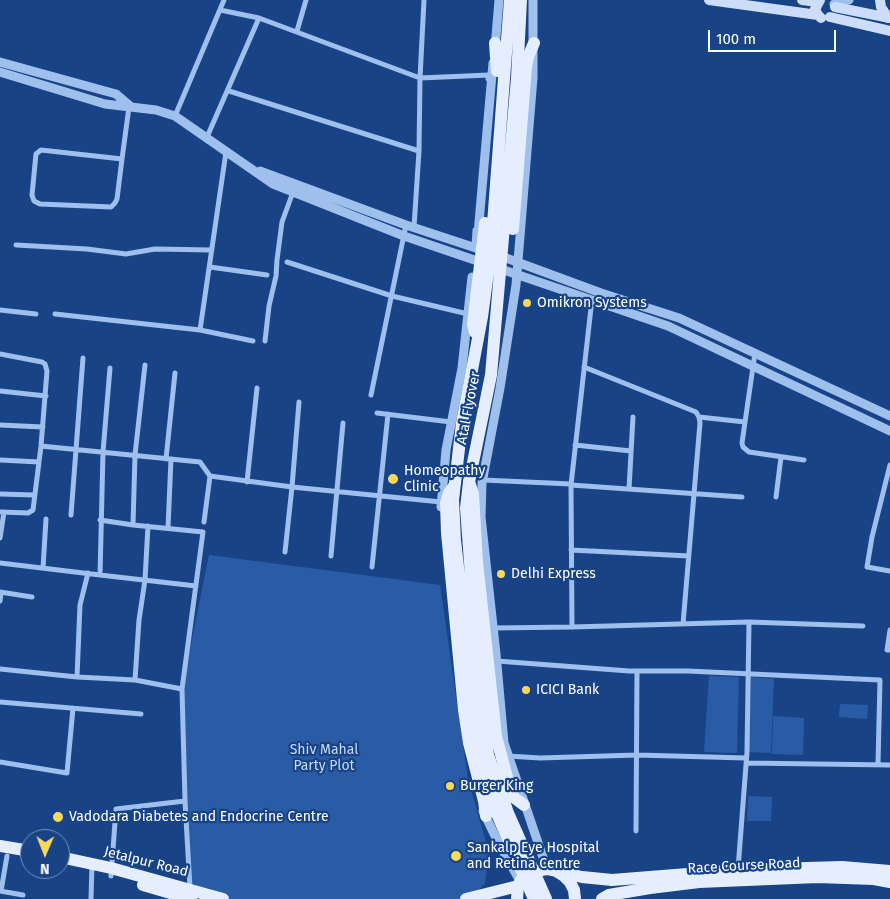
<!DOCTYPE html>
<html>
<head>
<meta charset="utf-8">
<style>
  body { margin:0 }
  #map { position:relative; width:890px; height:899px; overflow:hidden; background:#184487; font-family:"Fira Sans",sans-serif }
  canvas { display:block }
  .north { position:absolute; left:20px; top:829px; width:50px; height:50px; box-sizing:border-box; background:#184487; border:1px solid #748fb7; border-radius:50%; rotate:181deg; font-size:14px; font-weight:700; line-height:20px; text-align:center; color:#fff }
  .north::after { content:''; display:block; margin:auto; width:18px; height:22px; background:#ffd75b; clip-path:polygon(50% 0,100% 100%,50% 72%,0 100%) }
  .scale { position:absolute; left:708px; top:30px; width:128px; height:22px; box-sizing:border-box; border:2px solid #fff; border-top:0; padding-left:6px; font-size:15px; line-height:18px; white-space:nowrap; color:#fff; -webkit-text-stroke:4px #184487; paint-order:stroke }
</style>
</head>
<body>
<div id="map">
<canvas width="890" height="899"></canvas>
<div class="north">N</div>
<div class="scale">100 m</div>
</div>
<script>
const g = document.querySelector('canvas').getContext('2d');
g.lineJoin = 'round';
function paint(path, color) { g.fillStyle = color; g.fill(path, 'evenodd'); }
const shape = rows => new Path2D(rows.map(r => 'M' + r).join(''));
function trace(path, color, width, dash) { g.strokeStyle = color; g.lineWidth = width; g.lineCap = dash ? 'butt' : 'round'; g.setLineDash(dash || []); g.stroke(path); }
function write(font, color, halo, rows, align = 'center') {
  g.font = font + ' "Fira Sans",sans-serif'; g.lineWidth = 4.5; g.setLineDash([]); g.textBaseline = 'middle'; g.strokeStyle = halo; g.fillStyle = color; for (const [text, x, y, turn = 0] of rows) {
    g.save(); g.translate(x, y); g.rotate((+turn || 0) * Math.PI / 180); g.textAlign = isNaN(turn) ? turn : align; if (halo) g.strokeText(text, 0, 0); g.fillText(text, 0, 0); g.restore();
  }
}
const green = shape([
  [209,555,440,585,468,779,489,853,485,883,470,899,212,899,188,892,182,689],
  [709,676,739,677,737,753,704,752],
  [749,677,774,679,771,753,748,752],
  [840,704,868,705,867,719,839,717],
  [773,716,804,718,803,755,772,754],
  [748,796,772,797,771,821,747,821]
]);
const minor = shape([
  [220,10,259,18,420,78,489,75,488,79],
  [297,31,306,0],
  [229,91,419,151],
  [175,116,224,0],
  [207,137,259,18],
  [122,159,41,150,36,154,32,195,34,201,40,204,111,207,115,203,117,199,122,159,129,107],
  [414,227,419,151,420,78,424,0],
  [16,245,87,249,126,254,155,249,211,250],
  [474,247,475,230],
  [287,262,392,296,468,314],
  [210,267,267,275],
  [0,310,36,314],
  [55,314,200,330,253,341],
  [200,330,226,152],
  [265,341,269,306,276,276,277,260,282,222,293,192],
  [755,353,742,443,743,447,749,452,804,460],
  [0,354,42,362,45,364,47,371,41,446,33,510,28,513,0,512],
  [145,365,135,455,133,525,203,532,182,689,185,801,190,888],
  [584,367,696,412,699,417,700,423,683,624],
  [0,391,46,396],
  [371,395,406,225],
  [377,413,451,422],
  [699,417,745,422],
  [0,425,43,427],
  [575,445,631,451],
  [41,446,200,462,210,476,204,522],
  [166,459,175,373],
  [0,460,39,462],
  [890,465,872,537,867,567,890,571],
  [210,476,292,487,441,502],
  [483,480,571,484],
  [247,482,257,388],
  [571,485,742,497],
  [629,489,633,417],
  [0,494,34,495],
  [776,497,781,457],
  [71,515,83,358],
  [100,520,133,525],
  [168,528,171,459],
  [0,538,4,512],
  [571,550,689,556],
  [285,552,292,487,299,402],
  [331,556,343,423],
  [0,563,100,575,103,452,110,368],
  [372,567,388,414],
  [43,568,46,519],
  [100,575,196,586],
  [0,592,32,597],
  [0,601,1,593],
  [572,627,571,485,592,299],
  [493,628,572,627,749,622,863,626],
  [890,630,887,650,890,650],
  [497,661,629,671,688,671,880,680,878,764],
  [0,669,77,677,135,680,182,689],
  [77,677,80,605,88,573],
  [135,680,139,620,145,580,148,526],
  [0,702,141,714],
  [508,756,540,758,637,755,746,758],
  [0,762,67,773,73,708],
  [746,763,890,765],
  [636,831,637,671],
  [738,869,747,752,749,622],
  [111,876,116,809,185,801],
  [0,891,23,895],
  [1,891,7,856],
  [91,899,92,864]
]);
const tertiary = shape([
  [533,0,533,78,516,285,500,388,482,483,481,517,496,654,504,743,547,869],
  [834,4,849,0],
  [495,48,499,0],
  [0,62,116,94,130,106],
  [0,72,105,104,156,110,175,116,273,184,404,236,668,326,890,431],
  [260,171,406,225,485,251],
  [478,234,493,63],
  [498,255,601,293,679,318,890,416],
  [441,507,446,450,462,368,472,277],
  [483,811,498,842,520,881]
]);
const secondary = shape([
  [709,0,818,15],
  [802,0,818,2],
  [820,0,815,9,818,15,821,18],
  [880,0,881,7,888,18],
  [835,7,890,18],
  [830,17,890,31]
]);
const primary = shape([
  [495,43,497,71],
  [526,67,528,57,534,43],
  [469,482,473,494,477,562,496,736,512,796,524,805],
  [454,486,449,493,446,503,447,533,464,710,469,743,484,801,486,816],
  [0,846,30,851],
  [60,857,111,868,223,899],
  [556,871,582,877,612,880,738,870,842,867,890,871],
  [143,885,191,899],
  [466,899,518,886],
  [517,899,518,886,521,880,538,871,547,869,556,871,564,876,570,882,574,890,575,899],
  [602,899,609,895,650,888,699,882,818,877,874,879,890,882]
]);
const primaryBridge = shape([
  [510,0,491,250,482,317,462,423,453,500,455,540,479,754,495,809,534,899],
  [521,0,517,78,491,375,469,482,466,508,475,630,488,755,508,813,546,899],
  [513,229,526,67],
  [475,332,473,324,485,223]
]);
const markers = [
  [527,303,5,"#ffd75b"],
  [393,479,6,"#ffd75b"],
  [501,574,5,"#ffd75b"],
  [526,690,5,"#ffd75b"],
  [450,786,5,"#ffd75b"],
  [58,817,6,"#ffd75b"],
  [456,856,6,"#ffd75b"]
];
const poiNames = [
  ["Omikron Systems",537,303],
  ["Homeopathy",404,471],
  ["Clinic",404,487],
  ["Delhi Express",511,574],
  ["ICICI Bank",536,690],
  ["Burger King",460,786],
  ["Vadodara Diabetes and Endocrine Centre",69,817],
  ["Sankalp Eye Hospital",467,848],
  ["and Retina Centre",467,864]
];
const streetNames = [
  ["Atal Flyover",469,408,-79],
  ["Jetalpur Road",146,862,14],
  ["Race Course Road",744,866,-3]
];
const parkNames = [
  ["Shiv Mahal",324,750],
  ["Party Plot",324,766]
];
paint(green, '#2a5ca6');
trace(minor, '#9fbfed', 5);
trace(tertiary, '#9fbfed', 9);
trace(secondary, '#ccddf9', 10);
trace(primary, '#e5eeff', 12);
trace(primaryBridge, '#e5eeff', 12);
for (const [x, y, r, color] of markers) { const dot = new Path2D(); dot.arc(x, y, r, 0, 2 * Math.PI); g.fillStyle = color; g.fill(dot); trace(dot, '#184487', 2); }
write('14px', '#fff', '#184487', poiNames, 'left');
write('14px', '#fff', '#184487', streetNames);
write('14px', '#c4dafa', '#184487', parkNames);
</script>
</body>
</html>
